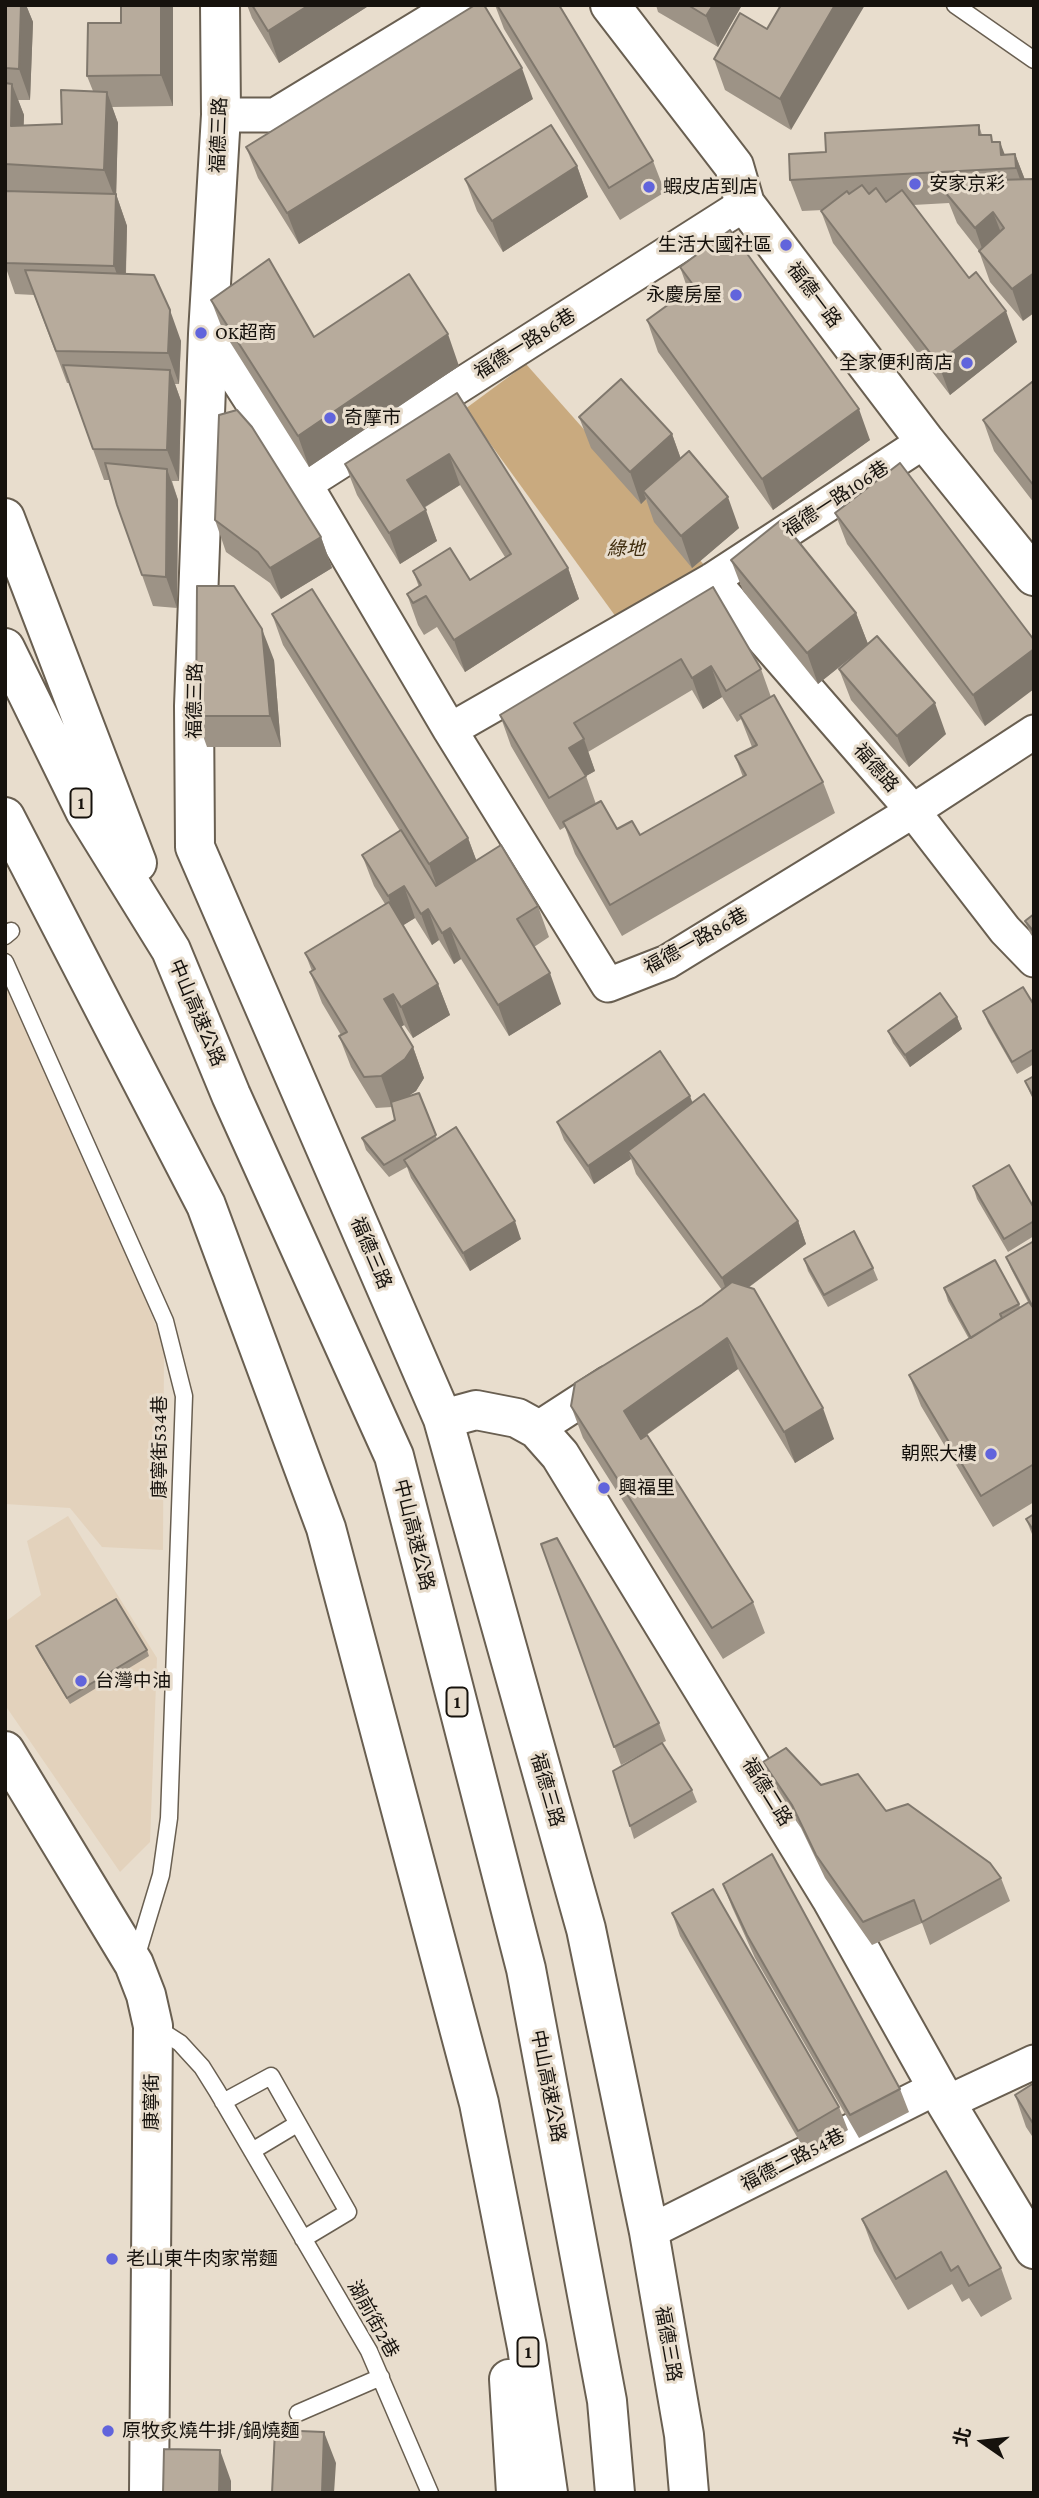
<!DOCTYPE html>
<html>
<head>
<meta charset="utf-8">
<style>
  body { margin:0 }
  #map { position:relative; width:1039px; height:2498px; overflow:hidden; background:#e8ddcd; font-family:"Crimson Pro","Noto Sans TC",serif }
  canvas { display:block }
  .frame { position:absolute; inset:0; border:7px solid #16120d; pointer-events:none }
  .north { position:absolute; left:948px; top:2407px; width:70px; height:70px; -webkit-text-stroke:5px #e8ddcd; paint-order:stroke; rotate:284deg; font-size:19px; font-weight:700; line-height:28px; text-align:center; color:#16120d }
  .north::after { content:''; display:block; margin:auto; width:24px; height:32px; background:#16120d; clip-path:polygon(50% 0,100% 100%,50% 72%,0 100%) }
</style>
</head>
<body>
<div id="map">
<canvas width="1039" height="2498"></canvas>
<div class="frame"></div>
<div class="north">北</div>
</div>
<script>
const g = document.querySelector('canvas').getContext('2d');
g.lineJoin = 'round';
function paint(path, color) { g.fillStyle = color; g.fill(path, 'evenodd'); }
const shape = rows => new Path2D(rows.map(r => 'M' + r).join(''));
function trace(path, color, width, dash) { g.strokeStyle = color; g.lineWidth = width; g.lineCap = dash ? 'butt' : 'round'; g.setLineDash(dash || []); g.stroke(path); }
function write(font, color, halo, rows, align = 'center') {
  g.font = font + ' "Crimson Pro","Noto Sans TC",serif'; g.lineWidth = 6; g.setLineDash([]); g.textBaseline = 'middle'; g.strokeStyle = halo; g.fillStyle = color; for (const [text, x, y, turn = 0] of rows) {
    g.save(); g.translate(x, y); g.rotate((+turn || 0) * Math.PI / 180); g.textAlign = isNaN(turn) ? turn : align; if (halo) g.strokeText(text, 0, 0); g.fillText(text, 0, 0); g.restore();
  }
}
const built = shape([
  [5,953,164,1346,163,1550,102,1547,70,1508,5,1504],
  [68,1516,157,1658,150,1842,120,1872,5,1705,5,1622,41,1595,27,1541]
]);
const green = shape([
  [526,364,706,567,616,617,465,409]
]);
const lane = shape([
  [955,5,1034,60],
  [5,936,11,931],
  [5,962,165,1321,184,1396,169,1818,161,1875,136,1958],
  [155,2027,180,2043,202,2067,217,2091,369,2351,430,2493],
  [223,2102,271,2076,348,2212,303,2239],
  [252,2151,297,2124],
  [298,2413,381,2377]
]);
const street = shape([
  [221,115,275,115,456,5],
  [208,334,305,484,450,730,608,985,667,962,913,811,1034,732],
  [305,484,745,204],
  [712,580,913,811,1005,930,1034,960],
  [450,730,712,580,925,441],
  [537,1429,608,1383],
  [946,2103,1034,2062],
  [649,2232,938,2087]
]);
const secondary = shape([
  [220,5,221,115,208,334,194,706,195,847,443,1419,586,1929,649,2232,684,2435,689,2493],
  [610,5,734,166,745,204,925,441,1034,576],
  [443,1419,476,1410,517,1418,537,1429,560,1455,831,1898,946,2103,1034,2249],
  [5,1751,134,1964,146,1995,153,2026,149,2493]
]);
const highway = shape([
  [5,518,137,863],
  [5,648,85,811,171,950,231,1095,394,1456,526,1969,607,2401,615,2493],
  [5,817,206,1205,326,1528,479,2103,527,2347,548,2493],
  [509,2379,516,2493]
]);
const wall = shape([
  [5,5,26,5,33,22,30,100,18,100,24,115,23,126,62,124,93,91,87,76,121,23,173,5,173,106,112,107,118,123,116,194,127,226,126,274,181,341,179,384,175,384,181,401,179,481,172,481,178,500,177,608,153,606,117,505,110,480,104,480,69,383,67,383,34,295,15,294,7,271,5,271],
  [247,5,370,5,279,63,252,18],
  [495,5,559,5,653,161,665,192,620,220,504,29],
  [656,5,742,5,718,47,658,12],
  [767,29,791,130,725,90,714,59],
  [533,99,299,244,258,178,246,147],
  [979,125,982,135,994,142,1005,155,1015,154,1025,180,1023,321,990,282,979,251,957,223,949,203,913,205,1017,342,950,395,833,243,821,211,823,210,802,211,790,180,826,152],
  [577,166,588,197,503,252,477,211,465,179],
  [680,267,870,440,773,510,658,352,647,320,688,290],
  [211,300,314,337,459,366,309,467,223,331],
  [1034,384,1034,503,994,451,983,420],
  [457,393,568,568,579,599,465,672,437,627,424,635,418,625,407,594,419,587,413,571,470,580,505,557,460,485,424,508,437,541,400,564,357,495,345,464],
  [579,417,672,434,681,459,739,528,692,568,654,522,646,499,641,504,591,448],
  [835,513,1034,640,985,726,847,544],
  [215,520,321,537,332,568,281,599,270,583,226,552],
  [731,560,856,613,868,644,818,684,743,591],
  [713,587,761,669,771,697,823,782,835,813,622,936,575,854,565,827,560,830,511,746,500,715],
  [692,690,703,709,722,697,737,722,741,719,752,747,735,756,743,777,640,835,617,829,596,804,586,776,595,771,588,752],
  [272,614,468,838,476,860,538,906,549,937,534,947,561,1004,509,1036,461,959,454,964,439,940,432,945,415,918,403,925,438,984,450,1015,413,1038,404,1025,401,1027,413,1047,424,1078,416,1091,408,1096,419,1093,437,1139,521,1239,470,1271,411,1178,407,1167,389,1177,366,1150,362,1138,395,1120,392,1107,376,1108,351,1067,339,1036,341,1035,322,1003,310,972,312,971,305,953,385,904,374,886,362,855,400,831,283,645],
  [274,660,281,747,207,747,196,716],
  [839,669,946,734,909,767,851,700],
  [1034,914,1034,939,1030,933,1025,921],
  [1034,1005,1034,1064,1017,1074,988,1023,983,1011],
  [957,1017,962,1029,910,1067,893,1043,888,1031],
  [1034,1076,1034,1102,1025,1081],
  [693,1102,798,1221,806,1244,748,1288,834,1439,795,1463,738,1369,641,1439,753,1602,765,1633,723,1659,583,1438,571,1406,722,1290,636,1174,631,1159,594,1184,564,1140,557,1122],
  [973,1186,1034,1208,1034,1236,1008,1252,977,1199],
  [1034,1241,1034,1502,993,1527,921,1406,909,1375,969,1339,948,1301,944,1288,1019,1304,1020,1307,1028,1302,1011,1269,1006,1257],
  [804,1259,873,1268,878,1280,828,1307,808,1271],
  [1034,1514,1034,1539,1026,1519],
  [541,1544,659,1723,666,1741,621,1765],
  [36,1646,147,1650,149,1656,70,1704,39,1653],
  [763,1762,886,1811,1001,1878,1010,1901,930,1945,922,1923,872,1945,825,1878,801,1828,771,1785],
  [692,1790,697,1802,634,1839,630,1826],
  [723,1884,900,2089,909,2112,859,2138,755,1958,732,1907],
  [672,1913,839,2107,848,2130,807,2154,680,1936],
  [1034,2083,1034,2139,1026,2127,1015,2095],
  [862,2219,1001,2268,1012,2299,981,2317,969,2298,962,2302,952,2284,908,2310,874,2251]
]);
const shadedWall = shape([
  [21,5,26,5,33,22,30,100,19,69],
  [161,5,173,5,173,106,161,75],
  [309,5,370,5,279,63,268,31],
  [713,5,742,5,718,47,706,16],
  [835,5,865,5,791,130,780,99],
  [522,68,533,99,299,244,287,213],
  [12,84,24,115,23,157,11,126],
  [107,92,118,123,116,201,104,170],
  [1000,142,1010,168,1001,155],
  [1015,154,1027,185,1027,199,1016,168],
  [577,166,588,197,503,252,492,221],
  [116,194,127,226,125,297,114,266],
  [993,212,1005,243,986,260,975,228],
  [1034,273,1034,313,1023,321,1012,289],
  [170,310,181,341,179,384,168,353],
  [1006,311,1017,342,950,395,938,363],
  [448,334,459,366,309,467,298,436],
  [170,370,181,401,179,481,167,450],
  [859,409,870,440,773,510,762,479],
  [672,434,683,465,643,491,646,499,641,504,630,472],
  [449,454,460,485,418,511,407,480],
  [167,469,178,500,177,608,166,577],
  [728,497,739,528,692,568,681,536],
  [426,510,437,541,400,564,389,533],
  [321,537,332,568,281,599,270,568],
  [568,568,579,599,465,672,454,640],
  [856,613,868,644,818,684,807,653],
  [262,629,274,660,281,747,270,716],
  [1034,649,1034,689,985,726,973,695],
  [711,666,722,697,703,709,692,678],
  [935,703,946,734,909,767,897,736],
  [584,739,595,771,581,779,569,748],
  [468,838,480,870,440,895,429,864],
  [404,886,415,918,399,928,388,896],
  [428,909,439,940,432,945,421,914],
  [450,928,461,959,454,964,442,933],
  [550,973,561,1004,509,1036,498,1005],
  [438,984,450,1015,413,1038,401,1007],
  [393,994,404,1025,395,1030,384,999],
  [957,1017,962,1029,910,1067,905,1055],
  [413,1047,424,1078,416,1091,392,1107,381,1076],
  [690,1096,697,1114,628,1151,631,1159,594,1184,588,1166],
  [515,1221,521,1239,470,1271,463,1253],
  [798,1221,806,1244,730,1301,722,1278],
  [727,1338,738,1369,636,1442,624,1411],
  [823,1408,834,1439,795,1463,784,1432],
  [324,2432,336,2463,334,2493,322,2493],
  [220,2450,231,2481,231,2493,219,2493]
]);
const building = shape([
  [5,5,21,5,19,69,5,68,5,5],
  [121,5,161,5,161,75,87,76,88,23,121,23,121,5],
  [252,5,309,5,268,31,252,5],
  [475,5,484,5,522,68,287,213,246,147,475,5],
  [497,5,559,5,653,161,609,188,497,5],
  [688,5,713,5,706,16,688,5],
  [781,5,835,5,780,99,714,59,740,13,767,29,781,5],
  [5,83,12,84,11,126,62,124,61,90,107,92,104,170,5,164,5,83],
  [551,125,577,166,492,221,465,179,551,125],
  [979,125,979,135,991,135,992,142,1000,142,1001,155,1015,154,1016,168,790,180,789,154,826,152,825,133,979,125],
  [1034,179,1034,273,1012,289,979,251,1004,228,993,212,975,228,945,192,959,181,1034,179],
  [862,185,869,194,876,188,886,202,902,190,969,278,976,272,1006,311,938,363,821,211,847,191,849,194,862,185],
  [5,191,116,194,114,266,5,263,5,191],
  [730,230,859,409,762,479,647,320,694,286,680,267,730,230],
  [269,259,314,337,409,274,448,334,298,436,211,300,269,259],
  [25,270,154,275,170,310,168,353,56,351,25,270],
  [63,365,170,370,167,450,93,449,63,365],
  [621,379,672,434,630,472,579,417,621,379],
  [1032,382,1034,384,1034,486,983,420,1032,382],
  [457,393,568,568,454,640,426,596,413,603,407,594,421,585,413,571,450,548,470,580,511,554,449,454,407,480,426,510,389,533,345,464,457,393],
  [237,410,252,427,321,537,270,568,258,552,215,520,219,415,237,410],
  [689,451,728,497,681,536,643,491,689,451],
  [105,463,167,469,166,577,142,575,117,505,105,463],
  [900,463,1034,640,1034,649,973,695,835,513,900,463],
  [781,520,856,613,807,653,731,560,781,520],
  [197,586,234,586,262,629,270,716,196,716,197,586],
  [713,587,761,669,726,691,711,666,692,678,681,659,574,723,584,739,569,748,586,776,549,798,500,715,713,587],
  [312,589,468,838,429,864,272,614,312,589],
  [877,636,935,703,897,736,839,669,877,636],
  [774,695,823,782,610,905,563,822,601,801,617,829,632,821,640,835,746,775,735,756,757,745,740,715,774,695],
  [401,830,436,886,501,845,538,906,517,919,550,973,498,1005,450,928,442,933,428,909,421,914,404,886,388,896,362,855,401,830],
  [389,902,438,984,401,1007,393,994,384,999,413,1047,405,1059,381,1076,364,1077,339,1036,347,1032,310,972,315,969,305,953,389,902],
  [1034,914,1034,932,1025,921,1034,914],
  [1023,987,1034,1005,1034,1049,1012,1062,983,1011,1023,987],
  [940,993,957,1017,905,1055,888,1031,940,993],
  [660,1051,690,1096,588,1166,557,1122,660,1051],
  [1034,1076,1034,1098,1025,1081,1034,1076],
  [419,1093,436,1135,384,1165,362,1138,395,1120,391,1102,419,1093],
  [704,1094,798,1221,722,1278,628,1151,704,1094],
  [456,1127,515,1221,463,1253,404,1160,456,1127],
  [1009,1165,1034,1208,1034,1221,1004,1239,973,1186,1009,1165],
  [854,1231,873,1268,824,1295,804,1259,854,1231],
  [1034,1241,1034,1309,1006,1257,1034,1241],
  [995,1260,1019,1304,1000,1314,1002,1318,971,1338,944,1288,995,1260],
  [732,1282,754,1289,823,1408,784,1432,727,1338,624,1411,641,1439,647,1435,753,1602,712,1628,571,1406,575,1383,702,1305,732,1282],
  [1029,1302,1034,1309,1034,1464,981,1496,909,1375,1029,1302],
  [1034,1514,1034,1531,1026,1519,1034,1514],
  [557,1538,659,1723,614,1747,541,1544,557,1538],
  [116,1599,147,1650,67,1698,36,1646,116,1599],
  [662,1743,692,1790,630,1826,613,1771,662,1743],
  [786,1748,821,1785,858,1774,886,1811,908,1804,990,1863,1001,1878,922,1922,914,1900,863,1922,816,1855,792,1805,763,1762,786,1748],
  [772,1854,900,2089,850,2115,747,1935,723,1884,772,1854],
  [713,1889,839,2107,798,2131,672,1913,713,1889],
  [1034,2083,1034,2125,1015,2095,1034,2083],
  [946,2171,1001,2268,969,2286,958,2266,951,2271,941,2252,896,2279,862,2219,946,2171],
  [275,2430,324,2432,322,2493,272,2493,275,2430],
  [164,2449,220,2450,219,2493,163,2493,164,2449]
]);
const markers = [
  [915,184,7,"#6164dc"],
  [649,187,7,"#6164dc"],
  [786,245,7,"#6164dc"],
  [736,295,7,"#6164dc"],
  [201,333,7,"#6164dc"],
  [967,363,7,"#6164dc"],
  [330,418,7,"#6164dc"],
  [991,1454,7,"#6164dc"],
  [604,1488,7,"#6164dc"],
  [81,1681,7,"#6164dc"],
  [112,2259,7,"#6164dc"],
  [108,2431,7,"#6164dc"]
];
const shields = [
  [81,803,21],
  [457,1702,21],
  [528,2352,21]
];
const shieldNames = [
  ["1",81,803],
  ["1",457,1702],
  ["1",528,2352]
];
const streetNames = [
  ["福德三路",219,135,-88],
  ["福德一路",814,295,53],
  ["福德一路86巷",525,344,-32],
  ["福德一路106巷",836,499,-33],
  ["福德三路",195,701,-89],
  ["福德路",876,768,49],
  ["福德一路86巷",696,941,-29],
  ["中山高速公路",197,1013,67],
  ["福德三路",371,1253,67],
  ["康寧街534巷",160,1447,-90],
  ["中山高速公路",414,1535,76],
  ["福德三路",547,1790,74],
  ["福德二路",767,1792,58],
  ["中山高速公路",548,2086,79],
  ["康寧街",152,2102,-90],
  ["福德二路54巷",793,2160,-27],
  ["湖前街2巷",373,2319,61],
  ["福德三路",668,2344,80]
];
const poiNames = [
  ["安家京彩",929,184],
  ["蝦皮店到店",663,187],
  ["生活大國社區",772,245,"right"],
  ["永慶房屋",722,295,"right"],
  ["OK超商",215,333],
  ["全家便利商店",953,363,"right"],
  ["奇摩市",344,418],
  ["朝熙大樓",977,1454,"right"],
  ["興福里",618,1488],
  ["台灣中油",95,1681],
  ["老山東牛肉家常麵",126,2259],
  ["原牧炙燒牛排/鍋燒麵",122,2431]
];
const parkNames = [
  ["綠地",626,549]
];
paint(built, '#e3d2bc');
paint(green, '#c9aa7f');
trace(lane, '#695f51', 19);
trace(street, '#695f51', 37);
trace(secondary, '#695f51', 42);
trace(highway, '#695f51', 42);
trace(lane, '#fff', 16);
trace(street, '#fff', 33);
trace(secondary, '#fff', 38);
trace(highway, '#fff', 38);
paint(wall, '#9d9386');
paint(shadedWall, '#80786d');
paint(building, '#b7ab9c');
trace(building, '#80786d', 2);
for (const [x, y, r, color] of markers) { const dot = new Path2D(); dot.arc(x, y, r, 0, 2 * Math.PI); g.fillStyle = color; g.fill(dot); trace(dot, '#e8ddcd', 2.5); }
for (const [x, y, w] of shields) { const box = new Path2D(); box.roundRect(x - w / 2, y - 14.5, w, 29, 5); g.fillStyle = '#e8ddcd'; g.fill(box); trace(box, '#16120d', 2); }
write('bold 18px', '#16120d', null, shieldNames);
write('19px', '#16120d', '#e8ddcd', streetNames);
write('19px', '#16120d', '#e8ddcd', poiNames, 'left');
write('italic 19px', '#402d0e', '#e8ddcd', parkNames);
</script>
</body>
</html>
